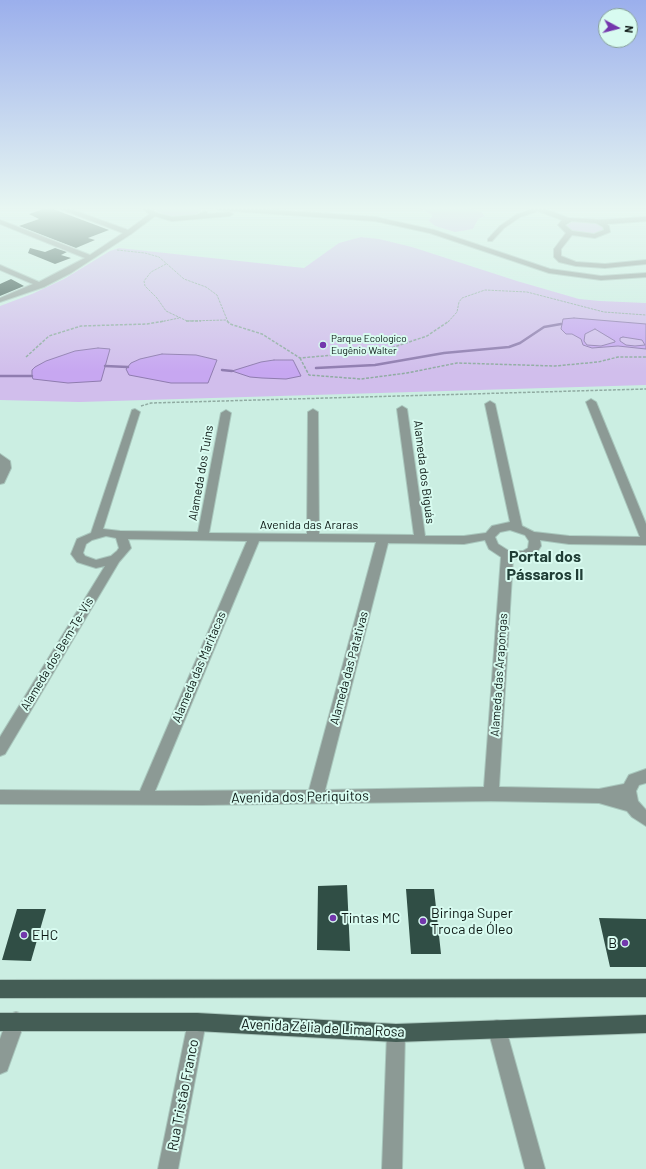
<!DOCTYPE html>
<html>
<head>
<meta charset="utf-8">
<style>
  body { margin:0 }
  #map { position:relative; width:646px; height:1169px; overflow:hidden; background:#cbeee2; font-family:Barlow,sans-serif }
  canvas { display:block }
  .north { position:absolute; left:598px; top:8px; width:40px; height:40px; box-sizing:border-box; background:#d8fbf0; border:1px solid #86a098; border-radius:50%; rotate:97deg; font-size:11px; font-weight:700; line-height:16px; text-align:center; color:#0c1814 }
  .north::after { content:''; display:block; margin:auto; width:14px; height:18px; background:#7337ac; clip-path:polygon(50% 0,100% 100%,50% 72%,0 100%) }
</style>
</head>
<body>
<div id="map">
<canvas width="646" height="1169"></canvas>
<div class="north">N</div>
</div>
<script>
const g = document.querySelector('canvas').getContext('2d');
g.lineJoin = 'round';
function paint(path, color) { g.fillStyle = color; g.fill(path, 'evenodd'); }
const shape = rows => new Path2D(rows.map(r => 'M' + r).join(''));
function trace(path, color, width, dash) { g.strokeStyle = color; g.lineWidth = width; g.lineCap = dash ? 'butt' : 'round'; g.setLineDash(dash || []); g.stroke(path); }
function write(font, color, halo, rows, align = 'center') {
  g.font = font + ' Barlow,sans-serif'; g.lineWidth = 4; g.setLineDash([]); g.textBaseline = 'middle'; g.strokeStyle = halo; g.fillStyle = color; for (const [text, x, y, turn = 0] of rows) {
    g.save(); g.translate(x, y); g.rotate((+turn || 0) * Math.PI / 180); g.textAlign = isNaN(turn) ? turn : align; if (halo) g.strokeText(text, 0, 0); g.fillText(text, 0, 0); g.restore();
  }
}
const green = shape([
  [151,208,202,208,201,211,194,215,175,217,167,216],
  [419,208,468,208,481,212,485,216,478,219,473,229,455,232,435,226,428,220,432,217,431,214],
  [587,220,602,225,606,229,598,235,573,232,566,226,574,221],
  [361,237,379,239,412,247,517,281,579,299,600,301,646,303,646,385,79,402,0,400,0,306,32,294,64,279,110,251,119,248,304,268,339,243]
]);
const water = shape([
  [574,318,646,324,646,349,618,346,592,348,583,345,581,339,572,334,566,334,561,329,563,319,574,318],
  [595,329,615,341,615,342,601,346,587,345,584,341,585,334,595,329],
  [623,337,642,340,645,345,635,346,626,345,620,341,620,338,623,337],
  [98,348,110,349,101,381,68,383,33,379,32,376,32,370,35,367,46,361,75,351,98,348],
  [162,354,196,355,217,360,208,383,171,383,129,375,126,369,131,363,140,359,162,354],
  [274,360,293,360,301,376,286,379,262,378,250,377,232,371,261,362,274,360]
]);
const stream = shape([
  [105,366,128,367],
  [316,368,375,365,444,353,509,347,520,343,544,327,561,324],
  [222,370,232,371],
  [0,376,32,376]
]);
const building = shape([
  [46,208,53,209,109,230,88,238,95,240,76,248,19,226,39,219,29,214],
  [30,248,45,252,55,248,67,252,61,255,71,258,55,264,28,253],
  [11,279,24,286,0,296,0,284],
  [347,885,350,951,317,950,318,886],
  [406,889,434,889,441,954,411,954],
  [17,909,46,909,31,961,2,960],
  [599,918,646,919,646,967,610,967]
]);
const pathFar1 = shape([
  [117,250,145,253,159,257,184,279,206,287,217,295,228,322],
  [166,264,151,272,144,281,145,286,157,298,166,311,187,321,226,320],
  [160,322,179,318],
  [448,322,457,312,459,302,462,298,485,290,527,292,604,312,646,315]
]);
const path = shape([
  [186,321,201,321],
  [227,321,230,324,262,334,300,358,370,352,391,348,427,336,449,321],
  [26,357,49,336,81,326,147,324,165,321],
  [300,358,309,375,361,379,407,373,457,363,555,366,598,362,618,357,646,357],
  [141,406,151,403,646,389]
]);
const minor = shape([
  [58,208,67,208,128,230,150,214,141,208,149,208,156,213,172,217,197,215,205,211,207,212,207,214,230,212,233,214,230,216,172,221,155,216,131,234,71,273,44,287,0,302,0,298,33,284,0,270,0,265,39,282,85,258,0,224,0,220,90,255,123,233,58,208],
  [215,208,246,208,375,217,434,230,550,269,601,276,646,273,646,277,601,280,549,273,430,233,375,221,218,210,215,208],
  [534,208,543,208,568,218,600,220,646,217,646,221,607,224,609,226,610,232,595,238,572,235,561,249,561,256,576,262,605,264,646,260,646,264,605,268,576,266,559,262,554,257,554,249,566,233,558,225,562,220,538,211,520,217,504,228,492,241,488,241,488,239,500,226,516,215,534,208],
  [572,221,596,223,603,227,604,230,594,234,572,231,565,225,572,221],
  [591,399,596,402,646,524,646,545,569,544,540,540,541,546,536,554,525,559,513,559,499,787,599,789,624,784,629,775,646,769,646,783,639,785,636,791,638,801,646,810,646,826,632,817,627,811,599,803,491,801,202,805,0,804,0,790,140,791,247,541,128,539,131,548,119,562,5,754,0,756,0,737,105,566,96,568,77,562,71,554,77,539,91,533,132,410,135,409,140,412,103,529,120,531,198,532,221,413,226,410,231,413,209,533,307,534,308,412,313,409,318,412,319,534,414,535,397,409,402,406,407,409,425,536,464,536,486,533,492,526,510,522,485,404,490,401,495,404,522,526,534,532,569,536,640,537,586,402,591,399],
  [510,530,525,535,529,541,528,548,523,551,509,551,498,544,495,537,500,532,510,530],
  [106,536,116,538,119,548,117,551,111,556,96,560,85,556,83,553,86,544,92,540,106,536],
  [485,540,489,549,501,557,484,787,325,790,388,543,464,544,485,540],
  [259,541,376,542,309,790,155,791,259,541],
  [0,454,10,461,11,468,4,483,0,484,0,454],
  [16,1012,23,1014,25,1021,7,1071,0,1074,0,1039,9,1014,16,1012],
  [197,1013,204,1015,206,1022,178,1169,158,1169,188,1022,190,1015,197,1013],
  [497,1020,504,1022,506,1029,545,1169,525,1169,488,1029,490,1022,497,1020],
  [396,1024,403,1026,405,1033,402,1169,382,1169,387,1033,389,1026,396,1024]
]);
const major = shape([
  [646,979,646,997,0,998,0,980,646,979],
  [0,1013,197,1013,396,1024,646,1015,646,1033,396,1042,197,1031,0,1031,0,1013]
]);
const markers = [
  [323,345,4,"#7337ac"],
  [333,918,4,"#7337ac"],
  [423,921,4,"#7337ac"],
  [24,935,4,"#7337ac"],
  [625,943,4,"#7337ac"]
];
const farPoinames = [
  ["Parque Ecologico",331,339],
  ["Eugênio Walter",331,351]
];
const streetNames = [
  ["Alameda dos Biguás",424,472,83],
  ["Alameda dos Tuins",201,473,-80],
  ["Avenida das Araras",309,525],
  ["Alameda dos Bem-Te-Vis",57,654,-59],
  ["Alameda das Maritacas",199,667,-67],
  ["Alameda das Patativas",349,668,-75],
  ["Alameda das Arapongas",499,675,-86]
];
const nearStreetnames = [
  ["Avenida dos Periquitos",300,797,-1],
  ["Avenida Zélia de Lima Rosa",323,1028,3],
  ["Rua Tristão Franco",183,1095,-79]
];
const nearPoinames = [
  ["Biringa Super",431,913],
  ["Troca de Óleo",431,929],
  ["Tintas MC",341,918],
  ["EHC",32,935],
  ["B",617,943,"right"]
];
const districtNames = [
  ["Portal dos",545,557],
  ["Pássaros II",545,575]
];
paint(green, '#d1beec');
paint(water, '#c7a7f1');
trace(water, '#8f7caf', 1);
trace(stream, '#8f7caf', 2.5);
paint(building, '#304e45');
trace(minor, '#a9c7bd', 2);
trace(major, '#a9c7bd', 2);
trace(pathFar1, '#90aba2', 1, [2.5, 1]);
trace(path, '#90aba2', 1.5, [3, 1.5]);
paint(minor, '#8c9a95');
paint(major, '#445d55');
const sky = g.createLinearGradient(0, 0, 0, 372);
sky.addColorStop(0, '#9bafec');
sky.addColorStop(0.56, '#e8f7f2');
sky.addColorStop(1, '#e8f7f200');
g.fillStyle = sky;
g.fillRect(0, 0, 646, 372);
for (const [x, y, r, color] of markers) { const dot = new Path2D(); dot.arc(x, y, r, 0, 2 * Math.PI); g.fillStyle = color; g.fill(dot); trace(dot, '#d8fbf0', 1.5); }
write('10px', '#0c1814', '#d8fbf0', farPoinames, 'left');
write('12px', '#0c1814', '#d8fbf0', streetNames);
write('14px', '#0c1814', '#d8fbf0', nearStreetnames);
write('14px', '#0c1814', '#d8fbf0', nearPoinames, 'left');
write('bold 16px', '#203e36', '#d8fbf0', districtNames);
</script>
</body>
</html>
